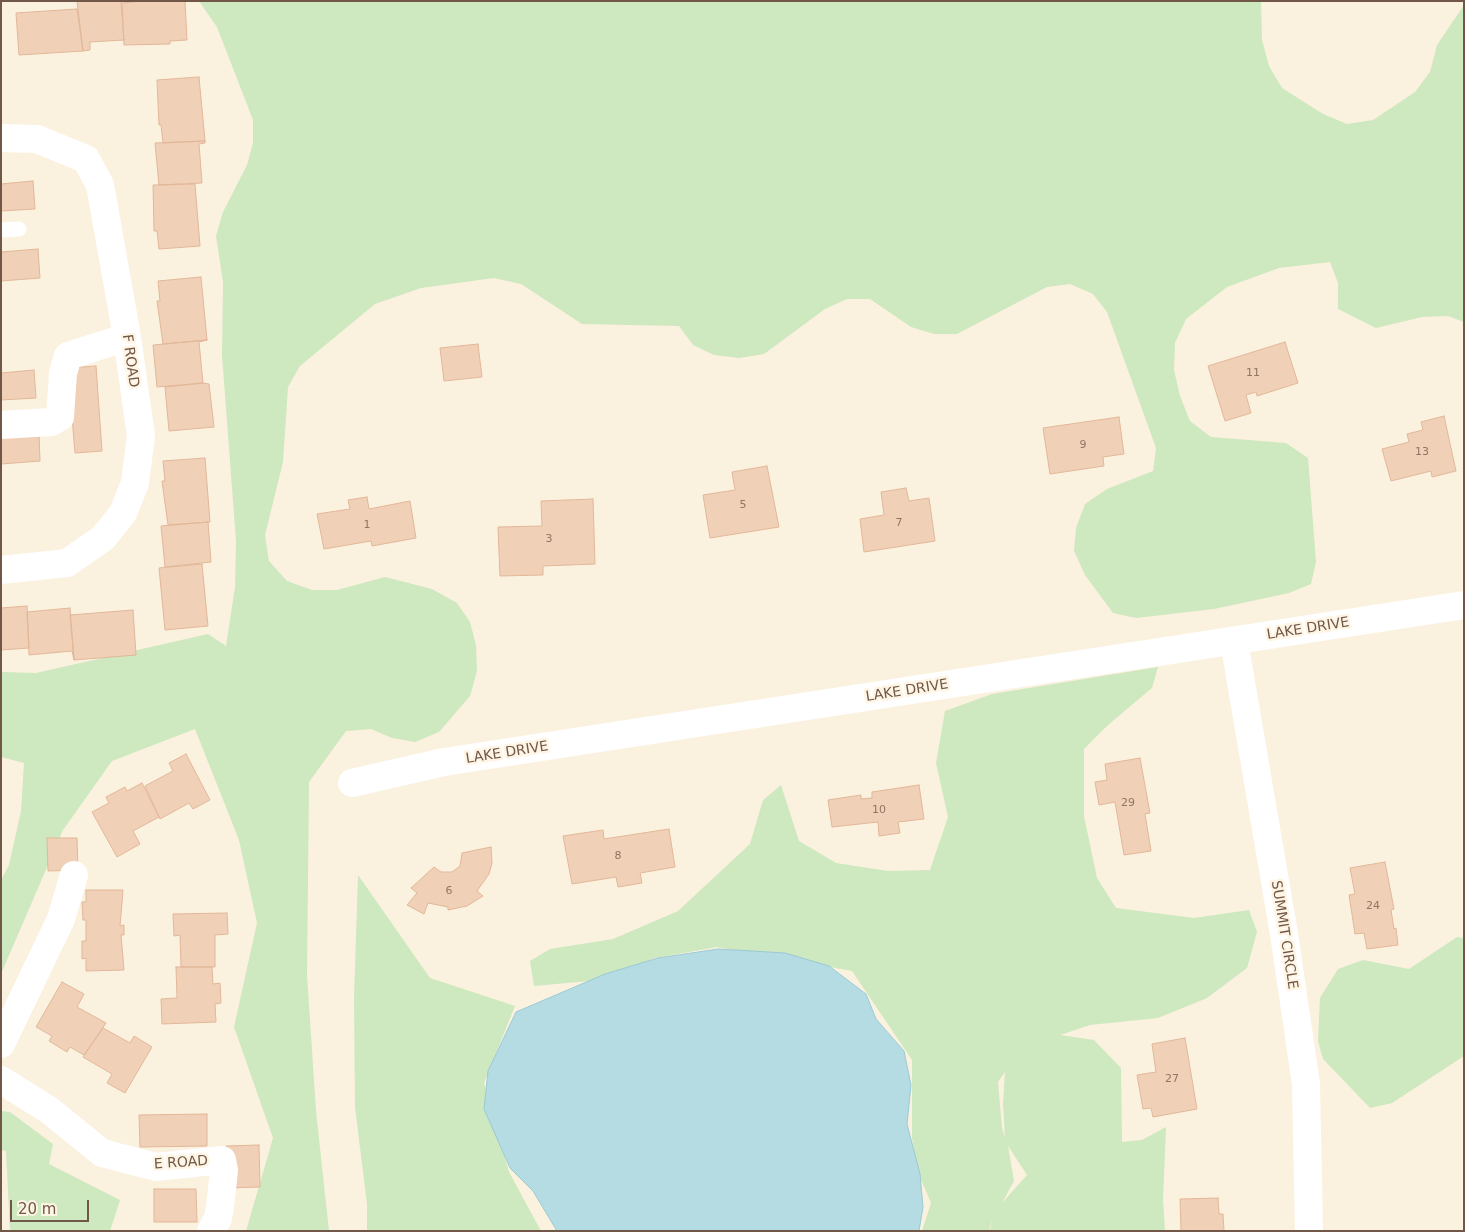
<!DOCTYPE html>
<html>
<head>
<meta charset="utf-8">
<style>
  body { margin:0 }
  #map { position:relative; width:1465px; height:1232px; overflow:hidden; background:#fbf1df; font-family:"DejaVu Sans",sans-serif }
  canvas { display:block }
  .frame { position:absolute; inset:0; border:2px solid #705748; pointer-events:none }
  .scale { position:absolute; left:10px; top:1200px; width:79px; height:22px; box-sizing:border-box; border:2px solid #705748; border-top:0; padding-left:6px; font-size:15px; line-height:18px; white-space:nowrap; color:#705748; -webkit-text-stroke:4px #fff5e4; paint-order:stroke }
</style>
</head>
<body>
<div id="map">
<canvas width="1465" height="1232"></canvas>
<div class="frame"></div>
<div class="scale">20 m</div>
</div>
<script>
const g = document.querySelector('canvas').getContext('2d');
g.lineJoin = 'round';
function paint(path, color) { g.fillStyle = color; g.fill(path, 'evenodd'); }
const shape = rows => new Path2D(rows.map(r => 'M' + r).join(''));
function trace(path, color, width, dash) { g.strokeStyle = color; g.lineWidth = width; g.lineCap = dash ? 'butt' : 'round'; g.setLineDash(dash || []); g.stroke(path); }
function write(font, color, halo, rows, align = 'center') {
  g.font = font + ' "DejaVu Sans",sans-serif'; g.lineWidth = 5; g.setLineDash([]); g.textBaseline = 'middle'; g.strokeStyle = halo; g.fillStyle = color; for (const [text, x, y, turn = 0] of rows) {
    g.save(); g.translate(x, y); g.rotate((+turn || 0) * Math.PI / 180); g.textAlign = isNaN(turn) ? turn : align; if (halo) g.strokeText(text, 0, 0); g.fillText(text, 0, 0); g.restore();
  }
}
const green = shape([
  [199,1,1261,1,1262,40,1269,66,1282,88,1323,114,1347,124,1373,120,1415,92,1430,72,1437,45,1464,5,1464,322,1448,316,1422,317,1376,328,1338,309,1338,283,1330,262,1279,268,1227,287,1186,319,1175,343,1174,370,1180,396,1190,421,1211,437,1286,443,1308,458,1316,562,1311,584,1289,593,1214,609,1136,618,1113,613,1085,575,1074,551,1076,528,1085,504,1107,489,1153,471,1156,448,1107,312,1093,294,1070,284,1047,287,957,334,934,334,911,327,870,299,847,299,825,309,764,354,739,358,714,355,693,345,679,326,582,324,521,284,494,278,421,288,375,304,300,366,288,387,283,462,265,535,269,561,287,581,312,590,337,590,385,577,432,589,457,603,470,622,476,645,477,671,470,696,439,732,415,742,392,738,371,729,346,731,309,782,307,975,316,1111,329,1231,246,1231,273,1138,234,1027,257,923,239,840,195,729,112,761,63,830,1,974,1,880,9,865,21,811,24,763,1,757,1,672,36,673,208,634,226,646,235,587,236,541,222,355,223,282,216,236,223,212,247,165,253,143,253,120,217,27],
  [1158,667,1152,688,1108,725,1084,749,1084,816,1097,878,1116,908,1194,918,1249,910,1257,932,1247,968,1207,998,1158,1018,1090,1025,1060,1035,1094,1040,1121,1068,1122,1142,1142,1140,1166,1127,1163,1199,1165,1231,990,1231,992,1220,989,1231,922,1231,931,1203,917,1170,912,1138,912,1060,852,971,717,947,655,958,600,980,534,986,530,961,550,949,613,939,678,911,750,844,763,800,781,785,799,841,836,863,888,871,930,870,948,817,936,763,945,711,992,694],
  [1005,1072,1003,1104,1005,1137,1002,1128,998,1082],
  [1008,1146,1027,1175,1002,1203,1014,1181],
  [358,875,430,978,515,1006,484,1083,509,1172,541,1231,367,1231,367,1204,355,1107,354,998],
  [1457,937,1464,938,1464,1056,1392,1103,1370,1108,1323,1059,1318,1041,1320,998,1338,969,1363,960,1409,969],
  [1,1111,10,1112,53,1144,49,1164,120,1200,110,1231,10,1231,6,1151,1,1150]
]);
const water = shape([
  [718,949,785,953,829,966,866,994,876,1019,904,1051,911,1085,907,1124,920,1174,923,1207,919,1231,557,1231,533,1191,510,1168,484,1109,488,1071,516,1012,605,974,658,958,718,949]
]);
const building = shape([
  [77,1,121,1,124,40,90,42,90,50,83,51,77,1],
  [143,1,185,1,187,40,170,41,170,44,124,45,122,3,143,1],
  [77,9,83,51,19,55,16,13,77,9],
  [199,77,205,141,163,143,161,125,159,125,157,80,199,77],
  [205,141,205,143,199,144,202,183,159,185,155,143,205,141],
  [33,181,35,209,1,211,1,184,33,181],
  [195,184,200,246,159,249,157,231,154,231,153,185,195,184],
  [38,249,40,278,1,281,1,252,38,249],
  [201,277,207,340,163,344,157,301,160,301,158,281,201,277],
  [207,340,199,342,203,383,157,387,153,345,207,340],
  [1285,342,1298,383,1257,396,1256,392,1246,395,1251,413,1225,421,1208,366,1285,342],
  [478,344,482,377,444,381,440,348,478,344],
  [96,366,102,451,75,453,68,368,96,366],
  [34,370,36,398,1,400,1,373,34,370],
  [203,383,209,384,214,427,169,431,165,387,203,383],
  [1444,416,1456,471,1432,477,1431,471,1391,481,1382,449,1409,442,1407,434,1423,430,1421,422,1444,416],
  [1119,417,1124,454,1103,457,1104,466,1050,474,1043,428,1119,417],
  [39,433,40,461,1,464,1,436,39,433],
  [205,458,210,522,168,525,162,481,165,481,163,461,205,458],
  [767,466,779,527,710,538,703,495,735,490,732,472,767,466],
  [906,488,909,501,929,498,935,541,864,552,860,519,884,515,881,492,906,488],
  [367,497,369,509,410,501,416,538,372,546,371,541,324,549,317,514,350,509,348,500,367,497],
  [593,499,595,564,543,566,543,575,500,576,498,527,542,526,541,501,593,499],
  [208,522,211,562,165,567,161,526,208,522],
  [202,564,208,626,165,630,159,568,202,564],
  [27,606,29,648,1,650,1,608,27,606],
  [70,608,74,660,72,651,29,655,27,612,70,608],
  [133,610,136,655,74,660,70,615,133,610],
  [186,754,210,800,193,809,189,803,160,819,145,786,173,771,169,763,186,754],
  [1140,758,1150,813,1145,814,1151,851,1124,855,1115,802,1099,805,1095,782,1107,780,1105,764,1140,758],
  [142,783,159,817,133,831,140,844,117,857,92,812,109,803,106,797,125,787,127,791,142,783],
  [919,785,924,819,898,822,900,833,879,836,878,822,832,827,828,800,861,795,861,799,872,798,872,792,919,785],
  [669,829,675,867,640,873,642,883,618,887,616,877,572,884,563,836,603,830,604,839,669,829],
  [47,838,77,838,78,870,48,871,47,838],
  [491,847,492,863,489,874,477,891,483,896,467,906,448,910,448,907,428,903,424,914,407,905,417,893,411,888,434,867,441,872,452,872,460,866,462,853,491,847],
  [1385,862,1394,909,1391,910,1394,929,1396,928,1398,945,1367,949,1364,933,1355,934,1349,895,1355,894,1350,868,1385,862],
  [86,890,123,890,120,926,124,925,124,935,121,935,124,970,86,971,86,958,82,959,82,941,86,941,86,920,83,920,82,902,86,902,86,890],
  [227,913,228,934,215,935,215,967,181,967,180,935,174,936,173,914,227,913],
  [176,967,212,967,213,984,220,983,221,1003,215,1004,216,1022,162,1024,161,999,177,998,176,967],
  [62,982,84,994,77,1007,106,1023,84,1055,70,1047,67,1052,49,1041,52,1036,36,1027,62,982],
  [103,1028,130,1043,134,1036,152,1047,125,1093,107,1083,112,1074,83,1057,103,1028],
  [1185,1038,1197,1109,1153,1117,1151,1108,1143,1109,1137,1075,1156,1072,1152,1044,1185,1038],
  [207,1114,207,1146,140,1147,139,1115,207,1114],
  [259,1145,260,1187,226,1188,226,1146,259,1145],
  [154,1189,196,1189,197,1222,154,1222,154,1189],
  [1218,1198,1219,1214,1223,1214,1224,1231,1181,1231,1180,1199,1218,1198]
]);
const lane = shape([
  [1,230,19,229]
]);
const street = shape([
  [1,138,37,139,86,159,100,185,127,337,141,436,135,483,123,513,103,538,67,563,1,570],
  [1,425,51,422,60,417,63,373,68,356,127,337],
  [1234,641,1284,934,1306,1084,1309,1231],
  [352,783,444,762,1464,605],
  [1,1044,61,919,74,875],
  [1,1080,49,1110,102,1153,156,1167,222,1160,224,1170,220,1207,218,1218,211,1231]
]);
const numberNames = [
  ["11",1253,373],
  ["9",1083,445],
  ["13",1422,452],
  ["5",743,505],
  ["7",899,523],
  ["1",367,525],
  ["3",549,539],
  ["29",1128,803],
  ["10",879,810],
  ["8",618,856],
  ["6",449,891],
  ["24",1373,906],
  ["27",1172,1079]
];
const streetNames = [
  ["F ROAD",130,361,82],
  ["LAKE DRIVE",1308,629,-9],
  ["LAKE DRIVE",907,691,-9],
  ["LAKE DRIVE",507,753,-9],
  ["SUMMIT CIRCLE",1284,935,81],
  ["E ROAD",181,1163,-4]
];
paint(green, '#cee8bf');
paint(water, '#b5dbe3');
trace(water, '#9bcad5', 1);
paint(building, '#f0d0b7');
trace(building, '#e2b798', 1);
trace(lane, '#fff', 15);
trace(street, '#fff', 28);
write('11px', '#907564', null, numberNames);
write('14px', '#705748', '#fff5e4', streetNames);
</script>
</body>
</html>
